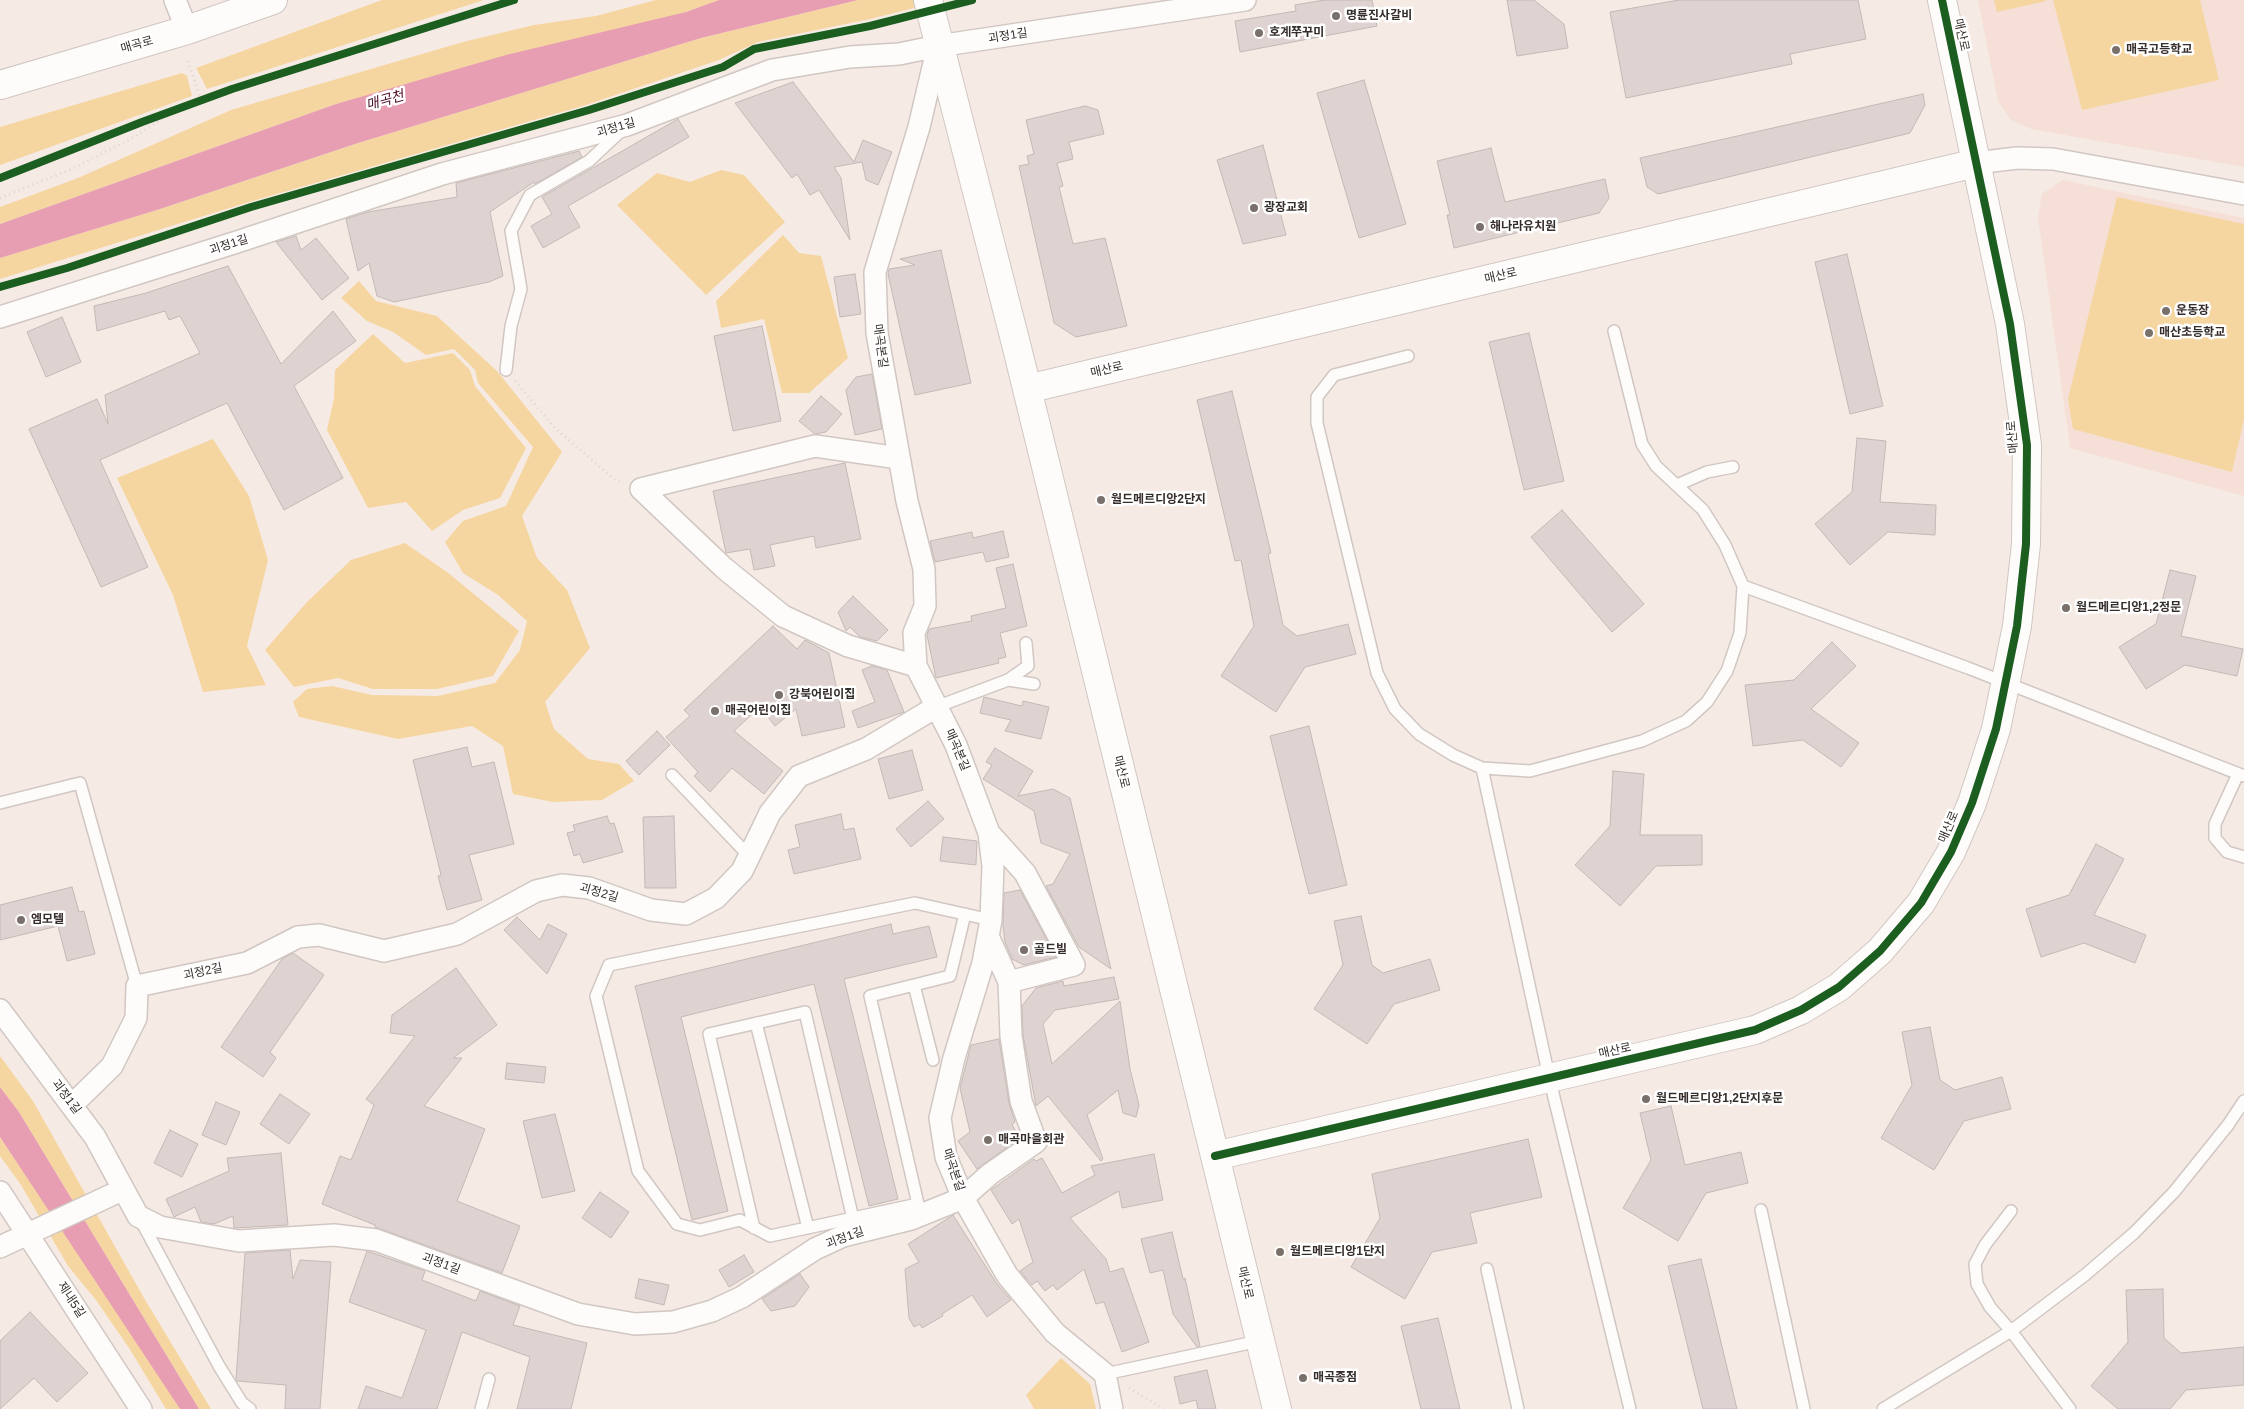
<!DOCTYPE html>
<html>
<head>
<meta charset="utf-8">
<style>
  body { margin:0 }
  canvas { display:block; background:#f6eae4 }
</style>
</head>
<body>
<canvas width="2244" height="1409"></canvas>
<script>
const g = document.querySelector('canvas').getContext('2d');
g.lineJoin = 'round';
function paint(path, color) { g.fillStyle = color; g.fill(path, 'evenodd'); }
const shape = rows => new Path2D(rows.map(r => 'M' + r).join(''));
function trace(path, color, width, dash) { g.strokeStyle = color; g.lineWidth = width; g.lineCap = dash ? 'butt' : 'round'; g.setLineDash(dash || []); g.stroke(path); }
function write(font, color, halo, rows, align = 'center') {
  g.font = font + ' Arial,"Noto Sans KR",sans-serif'; g.lineWidth = 5; g.setLineDash([]); g.textBaseline = 'middle'; g.strokeStyle = halo; g.fillStyle = color; for (const [text, x, y, turn = 0] of rows) {
    g.save(); g.translate(x, y); g.rotate((+turn || 0) * Math.PI / 180); g.textAlign = isNaN(turn) ? turn : align; if (halo) g.strokeText(text, 0, 0); g.fillText(text, 0, 0); g.restore();
  }
}
const built = shape([
  [1978,0,2244,0,2244,167,2031,129,2010,119,1998,101],
  [2063,180,2244,218,2244,496,2070,448,2038,217,2042,194]
]);
const green = shape([
  [382,0,484,0,207,89,196,68],
  [656,0,719,0,686,12,336,104,0,224,0,207,78,178,231,110,463,42,534,25,596,16],
  [858,0,946,0,870,19,758,42,719,60,586,105,249,202,0,279,0,258,157,210,355,144,701,38],
  [1994,0,2046,0,2046,1,1997,12],
  [2053,0,2200,0,2219,80,2082,110],
  [182,73,187,76,192,96,0,165,0,127],
  [721,170,744,175,785,222,706,295,617,205,657,173,690,182],
  [2117,197,2244,224,2244,419,2232,472,2073,429,2068,399],
  [783,235,799,253,821,256,848,358,809,393,782,393,764,319,721,328,716,301],
  [359,281,376,301,437,316,497,371,562,452,522,516,537,558,567,590,590,648,545,702,554,729,588,759,619,764,634,781,602,800,553,802,513,794,503,746,472,726,398,739,299,717,293,702,307,689,332,686,372,695,438,696,495,683,520,650,527,621,498,595,463,573,445,542,463,521,506,506,533,447,478,383,475,370,454,349,426,355,393,332,367,321,341,298],
  [373,334,405,363,453,353,470,370,475,386,526,448,500,498,463,510,432,531,406,502,368,508,327,430,334,398,335,370],
  [213,439,249,496,268,560,247,646,266,685,203,692,173,595,117,478],
  [405,543,447,572,519,631,493,676,437,689,373,689,338,678,294,687,265,650,307,602,351,560],
  [0,1056,33,1101,144,1298,211,1409,199,1409,19,1112,0,1087],
  [0,1137,143,1351,180,1409,166,1409,129,1348,96,1300,68,1266,21,1185,0,1156],
  [1061,1358,1090,1384,1096,1409,1034,1409,1026,1395]
]);
const water = shape([
  [719,0,858,0,701,38,355,144,157,210,0,258,0,224,336,104,506,55,686,12],
  [0,1087,19,1112,199,1409,180,1409,0,1137]
]);
const building = shape([
  [1324,0,1372,0,1377,26,1240,52,1235,21,1296,11,1295,5,1324,0],
  [1507,0,1534,0,1564,24,1568,48,1517,56,1507,0],
  [1679,0,1858,0,1866,39,1790,54,1792,64,1626,98,1610,12,1679,0],
  [1364,80,1406,224,1359,238,1317,93,1364,80],
  [793,82,854,162,863,140,892,152,878,185,866,180,862,162,834,167,841,178,850,240,819,190,810,195,797,174,792,178,735,103,793,82],
  [1923,94,1925,105,1910,133,1658,194,1647,187,1640,158,1923,94],
  [1085,106,1098,110,1104,134,1069,142,1073,159,1057,163,1063,186,1059,187,1073,244,1105,238,1127,326,1076,337,1054,323,1019,166,1029,164,1027,156,1034,154,1026,120,1085,106],
  [678,119,689,137,568,206,580,227,543,248,531,226,552,214,542,197,678,119],
  [1263,145,1286,235,1243,244,1217,160,1263,145],
  [1491,148,1505,202,1605,179,1609,198,1599,213,1454,248,1447,215,1450,215,1437,161,1491,148],
  [579,151,582,157,535,184,534,182,490,212,503,276,489,282,394,302,377,296,369,263,358,271,346,219,368,212,457,197,456,183,579,151],
  [296,236,301,250,316,238,349,278,322,300,276,242,296,236],
  [941,250,971,383,915,395,888,274,889,269,915,265,900,259,941,250],
  [1847,254,1883,406,1850,414,1815,262,1847,254],
  [228,266,281,364,333,311,356,341,294,386,343,478,284,510,227,403,100,460,148,567,101,587,29,429,97,399,108,424,105,395,200,353,180,316,169,320,165,311,97,331,94,306,146,293,228,266],
  [855,274,861,314,840,317,834,277,855,274],
  [62,317,81,362,46,377,27,332,62,317],
  [762,326,781,421,733,431,714,336,762,326],
  [1529,333,1564,481,1524,490,1489,342,1529,333],
  [872,374,882,429,855,435,846,390,856,377,872,374],
  [1232,391,1271,553,1268,554,1283,625,1297,636,1348,624,1356,654,1305,667,1276,712,1221,676,1254,626,1241,560,1235,561,1197,400,1232,391],
  [821,396,842,414,826,432,815,434,799,421,821,396],
  [1857,438,1886,441,1880,502,1936,505,1935,535,1888,532,1850,565,1815,524,1852,492,1857,438],
  [845,463,861,539,816,548,814,536,770,545,775,566,754,570,750,549,726,553,713,491,845,463],
  [1562,510,1644,604,1612,632,1531,537,1562,510],
  [1003,531,1009,557,986,562,983,552,935,562,930,541,972,532,973,538,1003,531],
  [1013,564,1027,626,1000,633,1006,657,998,659,999,663,936,678,927,635,929,629,972,621,971,616,1006,608,996,568,1013,564],
  [2170,570,2196,576,2181,636,2243,649,2237,676,2185,665,2146,689,2119,647,2156,624,2170,570],
  [853,596,888,630,877,641,860,637,850,627,846,631,838,612,853,596],
  [773,626,797,649,805,640,829,653,845,727,802,736,796,709,775,726,760,707,734,731,783,771,764,794,732,768,710,792,694,776,698,772,666,737,690,716,684,710,773,626],
  [1832,642,1856,666,1811,709,1859,743,1841,767,1803,740,1753,746,1745,685,1794,680,1832,642],
  [872,666,887,670,904,712,858,728,852,711,875,702,862,670,872,666],
  [984,697,1022,706,1023,701,1049,707,1041,739,1005,731,1011,720,980,713,984,697],
  [1309,726,1347,885,1309,894,1270,736,1309,726],
  [657,731,670,745,639,775,626,761,657,731],
  [467,747,472,767,494,762,514,844,469,855,482,900,447,910,438,876,441,875,413,760,467,747],
  [995,748,1033,771,1018,796,1053,789,1070,798,1111,969,1079,947,1046,886,1053,884,1070,854,1041,843,1034,811,983,779,992,765,986,762,995,748],
  [912,750,923,790,889,799,878,759,912,750],
  [1613,771,1644,774,1640,835,1702,835,1702,865,1656,866,1620,906,1575,865,1610,826,1613,771],
  [928,801,944,819,911,847,896,829,928,801],
  [841,814,844,830,854,828,861,859,794,874,788,850,800,847,795,825,841,814],
  [607,816,610,824,614,823,623,852,583,863,580,854,574,856,567,833,575,831,573,825,607,816],
  [674,816,676,888,645,888,643,817,674,816],
  [943,837,977,841,976,865,940,861,943,837],
  [2096,844,2124,859,2094,915,2146,935,2135,963,2084,943,2041,957,2026,909,2069,895,2096,844],
  [72,887,79,912,84,911,95,954,67,961,58,926,0,940,0,905,72,887],
  [1020,890,1056,957,1024,965,1012,959,1005,942,1003,926,1004,893,1020,890],
  [1361,916,1372,965,1383,973,1430,959,1440,990,1394,1004,1367,1044,1314,1009,1343,965,1334,921,1361,916],
  [517,917,540,940,548,924,567,934,547,974,504,930,517,917],
  [891,924,893,934,929,926,937,957,844,979,898,1199,869,1206,814,984,681,1017,728,1211,692,1220,635,986,891,924],
  [293,953,324,975,270,1052,276,1058,263,1077,221,1047,282,959,293,953],
  [456,968,497,1025,453,1058,462,1058,424,1106,485,1129,457,1201,520,1226,502,1273,375,1227,375,1225,322,1204,340,1156,351,1160,374,1105,366,1099,415,1036,390,1033,392,1015,456,968],
  [1114,977,1119,999,1055,1010,1043,1024,1052,1064,1120,1001,1130,1069,1139,1105,1136,1117,1123,1113,1118,1090,1087,1115,1103,1159,1101,1161,1048,1096,1036,1106,1023,1035,1022,1006,1036,988,1063,981,1064,986,1114,977],
  [1930,1027,1940,1080,1955,1090,2002,1077,2011,1109,1964,1121,1934,1170,1881,1138,1912,1085,1902,1032,1930,1027],
  [999,1039,1009,1103,1015,1122,1012,1125,1020,1138,977,1169,958,1141,970,1132,960,1088,971,1045,999,1039],
  [507,1063,546,1067,544,1083,505,1079,507,1063],
  [280,1094,310,1114,289,1144,260,1124,280,1094],
  [216,1102,240,1112,226,1145,202,1135,216,1102],
  [1671,1106,1685,1165,1741,1152,1748,1183,1706,1193,1678,1241,1623,1208,1651,1160,1640,1113,1671,1106],
  [555,1114,575,1191,542,1198,523,1121,555,1114],
  [170,1130,198,1144,182,1177,154,1163,170,1130],
  [1528,1139,1542,1197,1470,1213,1477,1243,1432,1252,1405,1299,1351,1267,1380,1218,1372,1174,1528,1139],
  [281,1153,288,1225,234,1228,233,1216,214,1224,201,1222,195,1207,174,1217,166,1199,229,1171,227,1158,281,1153],
  [1154,1154,1163,1200,1122,1208,1119,1191,1070,1218,1106,1259,1110,1272,1123,1268,1149,1342,1122,1352,1104,1302,1096,1304,1084,1269,1057,1290,1053,1285,1045,1291,1037,1281,1032,1285,1020,1271,1033,1262,1019,1219,1012,1224,991,1190,1034,1159,1036,1161,1042,1158,1062,1193,1095,1175,1091,1166,1154,1154],
  [600,1192,629,1212,611,1238,582,1218,600,1192],
  [953,1215,997,1284,1011,1300,987,1317,972,1295,942,1314,943,1316,922,1328,920,1324,914,1327,909,1318,905,1269,919,1262,908,1244,953,1215],
  [1172,1232,1183,1279,1185,1278,1200,1346,1197,1347,1173,1314,1163,1270,1150,1273,1141,1239,1172,1232],
  [290,1250,293,1279,300,1260,331,1262,320,1409,285,1409,286,1385,237,1381,236,1379,245,1253,290,1250],
  [367,1251,425,1271,422,1280,476,1301,480,1291,520,1306,513,1325,587,1343,571,1409,517,1409,530,1357,462,1332,437,1409,358,1409,366,1386,402,1398,426,1330,349,1302,367,1251],
  [744,1255,754,1272,729,1287,719,1270,744,1255],
  [1701,1259,1737,1409,1703,1409,1668,1266,1701,1259],
  [800,1274,809,1287,795,1306,771,1311,762,1299,800,1274],
  [639,1279,669,1285,664,1305,635,1298,639,1279],
  [2163,1289,2164,1338,2181,1353,2244,1347,2244,1385,2186,1390,2170,1409,2118,1409,2091,1386,2128,1342,2126,1290,2163,1289],
  [30,1312,88,1373,57,1402,34,1378,0,1409,0,1341,30,1312],
  [1438,1318,1460,1409,1421,1409,1401,1326,1438,1318],
  [1207,1370,1216,1409,1198,1409,1196,1400,1180,1404,1174,1377,1207,1370]
]);
const path = shape([
  [188,61,201,100],
  [0,198,74,168,134,137,181,107],
  [515,381,555,428,615,480,622,482],
  [1129,1388,1164,1409]
]);
const service = shape([
  [1408,356,1334,375,1317,397,1317,423,1377,673,1395,709,1419,734,1453,755,1482,768,1530,771,1642,741,1686,721,1707,702,1727,671,1740,633,1743,586,1725,545,1703,510,1656,466,1642,444,1614,331],
  [506,370,511,326,521,289,511,231,530,195,589,161,622,130],
  [1677,485,1707,472,1733,467],
  [1743,586,1968,668,2244,776],
  [1008,680,1034,684],
  [936,707,1008,680,1028,666,1026,643],
  [1482,768,1549,1077,1630,1409],
  [2238,774,2215,824,2215,838,2227,852,2244,857],
  [672,775,749,856],
  [0,803,80,783,137,986],
  [965,914,950,976,870,996,918,1204,770,1236,740,1220,700,1230,677,1224,638,1171,596,996,609,965,915,903,991,920],
  [914,985,933,1060],
  [756,1023,808,1228],
  [1761,1210,1804,1409],
  [2011,1211,1985,1245,1975,1264,1977,1284,1990,1307,2011,1331,2070,1409],
  [140,1219,219,1366,242,1403,250,1409],
  [754,1228,709,1034,805,1012,853,1219],
  [1487,1269,1518,1409],
  [1105,1374,1259,1341],
  [481,1409,489,1379],
  [1883,1409,2011,1331,2085,1275,2134,1233,2174,1192,2228,1125,2244,1101]
]);
const minor = shape([
  [175,0,187,30],
  [938,46,919,127,875,272,877,333,907,501,924,569,925,606,914,633,916,666,956,745,989,833,993,866,991,920,983,963,954,1058,940,1118,946,1157,963,1198,1007,1275,1055,1333,1105,1374,1112,1409],
  [1976,163,2017,158,2053,159,2244,194],
  [0,317,240,241,442,174,627,125,772,70,850,57,899,54,938,46,1245,0],
  [641,489,724,568,783,616,848,646,916,666],
  [641,489,815,446,899,458],
  [989,833,1025,873,1074,965,1009,982],
  [0,1010,95,1137,138,1216,160,1227,239,1241,334,1235,376,1240,578,1314,635,1324,673,1322,712,1311,742,1297,815,1249,843,1236,911,1219,963,1198,990,1174,1036,1142,1021,1101,1011,1036,1009,982,988,936],
  [72,1105,112,1066,136,1018,137,986,247,963,298,937,319,935,384,951,457,934,536,891,562,885,589,888,651,910,686,914,716,898,742,871,770,813,799,776,866,749,936,707],
  [0,1192,141,1409],
  [0,1247,122,1190]
]);
const tertiary = shape([
  [928,0,1017,348,1277,1409],
  [0,85,187,30,273,0],
  [1027,389,1976,163],
  [1215,1156,1755,1030,1801,1010,1839,987,1880,951,1921,903,1951,852,1972,803,1996,729,2017,626,2026,544,2027,445,2010,324,1942,0]
]);
const cycleway = shape([
  [0,178,142,122,232,89,514,0],
  [0,287,67,268,251,207,589,110,723,67,754,49,870,26,972,0],
  [1215,1156,1755,1030,1801,1010,1839,987,1880,951,1921,903,1951,852,1972,803,1996,729,2017,626,2026,544,2027,445,2010,324,1942,0]
]);
const markers = [
  [1336,16,5,"#796f6b"],
  [1259,33,5,"#796f6b"],
  [2116,50,5,"#796f6b"],
  [1254,208,5,"#796f6b"],
  [1480,227,5,"#796f6b"],
  [2166,311,5,"#796f6b"],
  [2149,333,5,"#796f6b"],
  [1101,500,5,"#796f6b"],
  [2066,608,5,"#796f6b"],
  [779,695,5,"#796f6b"],
  [715,711,5,"#796f6b"],
  [21,920,5,"#796f6b"],
  [1024,950,5,"#796f6b"],
  [1646,1099,5,"#796f6b"],
  [988,1140,5,"#796f6b"],
  [1280,1252,5,"#796f6b"],
  [1303,1378,5,"#796f6b"]
];
const poiNames = [
  ["명륜진사갈비",1346,16],
  ["호계쭈꾸미",1269,33],
  ["매곡고등학교",2126,50],
  ["광장교회",1264,208],
  ["해나라유치원",1490,227],
  ["운동장",2176,311],
  ["매산초등학교",2159,333],
  ["월드메르디앙2단지",1111,500],
  ["월드메르디앙1,2정문",2076,608],
  ["강북어린이집",789,695],
  ["매곡어린이집",725,711],
  ["엠모텔",31,920],
  ["골드빌",1034,950],
  ["월드메르디앙1,2단지후문",1656,1099],
  ["매곡마을회관",998,1140],
  ["월드메르디앙1단지",1290,1252],
  ["매곡종점",1313,1378]
];
const streetNames = [
  ["매산로",1961,35,78],
  ["괴정1길",1008,36,-9],
  ["매곡로",137,45,-16],
  ["괴정1길",616,128,-16],
  ["괴정1길",229,245,-18],
  ["매산로",1501,276,-13],
  ["매곡본길",880,346,82],
  ["매산로",1107,370,-13],
  ["매산로",2013,437,-95],
  ["매곡본길",957,750,67],
  ["매산로",1121,772,76],
  ["매산로",1949,827,-67],
  ["괴정2길",599,893,16],
  ["괴정2길",203,972,-12],
  ["매산로",1615,1051,-12],
  ["괴정1길",66,1097,53],
  ["매곡본길",953,1170,71],
  ["괴정1길",845,1238,-20],
  ["괴정1길",441,1264,20],
  ["매산로",1245,1283,77],
  ["제내5길",71,1300,57]
];
const waterNames = [
  ["매곡천",385,101,-16]
];
paint(built, '#f5dfd6');
paint(green, '#f6d6a0');
paint(water, '#e79eb3');
paint(building, '#ded3d1');
trace(building, '#c3b9b6', 1);
trace(service, '#d1c7c2', 14);
trace(minor, '#d1c7c2', 24);
trace(tertiary, '#d1c7c2', 30);
trace(path, '#dcd8d6', 3, [1, 4]);
trace(service, '#fefcfb', 11);
trace(minor, '#fefcfb', 21);
trace(tertiary, '#fefcfb', 28);
trace(cycleway, '#1b5e20', 8);
for (const [x, y, r, color] of markers) { const dot = new Path2D(); dot.arc(x, y, r, 0, 2 * Math.PI); g.fillStyle = color; g.fill(dot); trace(dot, '#fff', 2); }
write('bold 12px', '#352d2a', '#fff', poiNames, 'left');
write('12px', '#352d2a', '#fff', streetNames);
write('italic 14px', '#4c0e28', '#fff', waterNames);
</script>
</body>
</html>
